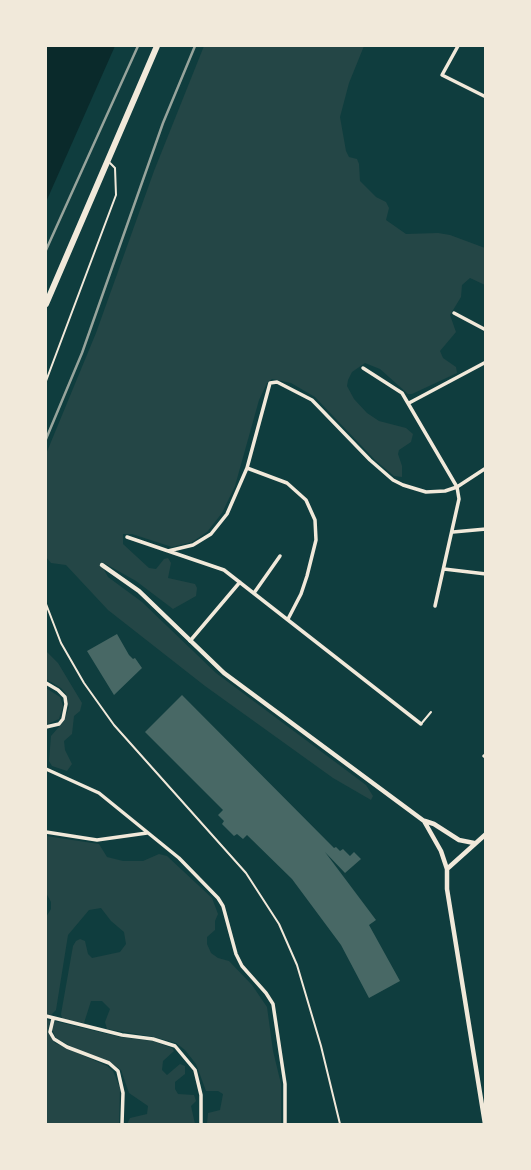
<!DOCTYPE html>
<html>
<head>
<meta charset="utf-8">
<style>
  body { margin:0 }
  #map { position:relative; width:531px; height:1170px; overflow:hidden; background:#0f3d3e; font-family:"Sofia Sans Condensed",sans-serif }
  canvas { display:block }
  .frame { position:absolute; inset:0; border:47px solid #f1e9da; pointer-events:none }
</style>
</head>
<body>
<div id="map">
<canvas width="531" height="1170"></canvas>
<div class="frame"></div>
</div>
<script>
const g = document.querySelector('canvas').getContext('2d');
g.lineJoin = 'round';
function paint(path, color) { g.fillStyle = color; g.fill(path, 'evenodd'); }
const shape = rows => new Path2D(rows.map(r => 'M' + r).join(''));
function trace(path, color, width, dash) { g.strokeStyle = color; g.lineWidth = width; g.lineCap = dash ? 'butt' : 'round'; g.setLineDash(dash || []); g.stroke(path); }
const green = shape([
  [204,46,364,46,349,83,340,117,346,151,349,157,357,159,359,164,360,181,376,197,386,202,389,208,386,220,406,234,438,233,450,235,485,248,485,285,470,278,462,285,461,297,450,315,456,332,440,351,443,358,456,367,457,373,412,394,408,394,380,369,365,363,352,372,348,380,347,386,354,399,367,413,379,421,406,428,413,434,411,442,399,450,398,454,402,466,402,477,394,476,375,460,315,397,291,383,272,379,267,383,259,400,235,486,222,513,207,532,192,542,172,547,132,534,123,534,123,544,149,568,156,569,164,559,168,558,171,563,168,578,195,584,197,588,196,596,173,609,136,581,104,563,101,564,108,577,142,602,216,673,366,785,373,796,371,800,333,778,205,686,108,610,66,565,51,563,46,557,46,454,96,333,154,171],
  [46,651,58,663,82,703,80,711,74,716,72,734,64,741,65,750,72,764,67,771,52,766,49,761,51,736,64,721,69,707,66,694,61,688,46,679],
  [46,688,60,697,63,706,59,719,48,724,46,723],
  [46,836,99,844,107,857,123,861,143,861,159,854,167,856,212,898,218,914,215,921,215,930,207,937,207,944,211,953,218,958,229,961,252,985,267,1007,273,1051,281,1084,281,1124,207,1124,208,1113,220,1110,223,1094,218,1091,206,1091,196,1064,185,1050,176,1043,154,1037,107,1029,105,1022,110,1009,102,1001,91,1001,84,1023,62,1019,61,1014,73,946,76,941,80,939,85,941,88,954,92,958,120,952,126,944,124,932,111,921,101,908,89,910,68,935,56,1010,51,1015,46,1014,46,917,51,909,51,902,46,893],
  [46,1019,50,1021,48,1031,55,1043,107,1066,113,1071,120,1088,119,1124,46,1124],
  [54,1021,120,1037,153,1041,172,1048,174,1051,163,1061,162,1070,167,1075,180,1064,185,1066,185,1074,175,1082,175,1089,178,1094,194,1095,196,1101,191,1106,195,1124,127,1124,130,1118,147,1114,148,1106,129,1093,121,1070,109,1061,76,1049,56,1038,52,1029]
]);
const water = shape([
  [46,46,115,46,46,202]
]);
const building = shape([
  [117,634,129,655,133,659,135,658,142,668,114,695,87,651],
  [182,695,334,848,336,847,340,851,343,849,350,856,354,852,361,859,345,873,325,852,376,920,369,925,400,981,369,998,341,945,292,879,247,835,243,839,237,834,234,836,222,824,224,821,218,815,223,810,145,732]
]);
const service = shape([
  [46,381,116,195,115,168,110,163],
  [46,604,61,643,84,683,114,725,246,873,279,924,297,965,321,1046,340,1124],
  [421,724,431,712]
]);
const minor = shape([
  [458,46,442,75,486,97],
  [454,313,486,330],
  [363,368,402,393,457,487,459,499,435,606],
  [409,403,486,362],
  [247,468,287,483,306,500,315,520,316,540,307,576,301,594,288,619],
  [453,532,486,529],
  [127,537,224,570,421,724],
  [168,551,193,545,211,534,227,514,247,468,270,383,277,382,312,400,370,460,393,480,403,485,426,492,445,491,457,487,486,468],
  [444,569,486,574],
  [254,593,280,556],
  [190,641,240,582],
  [46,683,58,690,65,697,66,704,63,719,59,724,46,727],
  [484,756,486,757],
  [46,769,99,793,179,858,218,898,223,906,236,954,242,966,266,993,273,1004,285,1084,285,1124],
  [46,832,97,840,147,833],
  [46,1016,122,1035,153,1039,175,1046,195,1070,201,1095,201,1124],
  [53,1019,50,1032,54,1039,67,1047,109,1063,118,1071,123,1093,122,1124]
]);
const tertiary = shape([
  [102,565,139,591,224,673,424,821,441,851,447,869],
  [425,821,434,824,459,840,474,843],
  [485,1124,447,889,447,869,486,834]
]);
const primary = shape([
  [46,304,157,46]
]);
const rail = shape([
  [46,250,138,46],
  [46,439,82,353,163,123,195,46]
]);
paint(green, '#244646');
paint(water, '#0a2a2b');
paint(building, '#486865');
trace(service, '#f1e9da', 2);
trace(minor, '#f1e9da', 3.5);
trace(tertiary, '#f1e9da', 4.5);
trace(primary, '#f1e9da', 6);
trace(rail, '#97a49c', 2.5);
</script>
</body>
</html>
